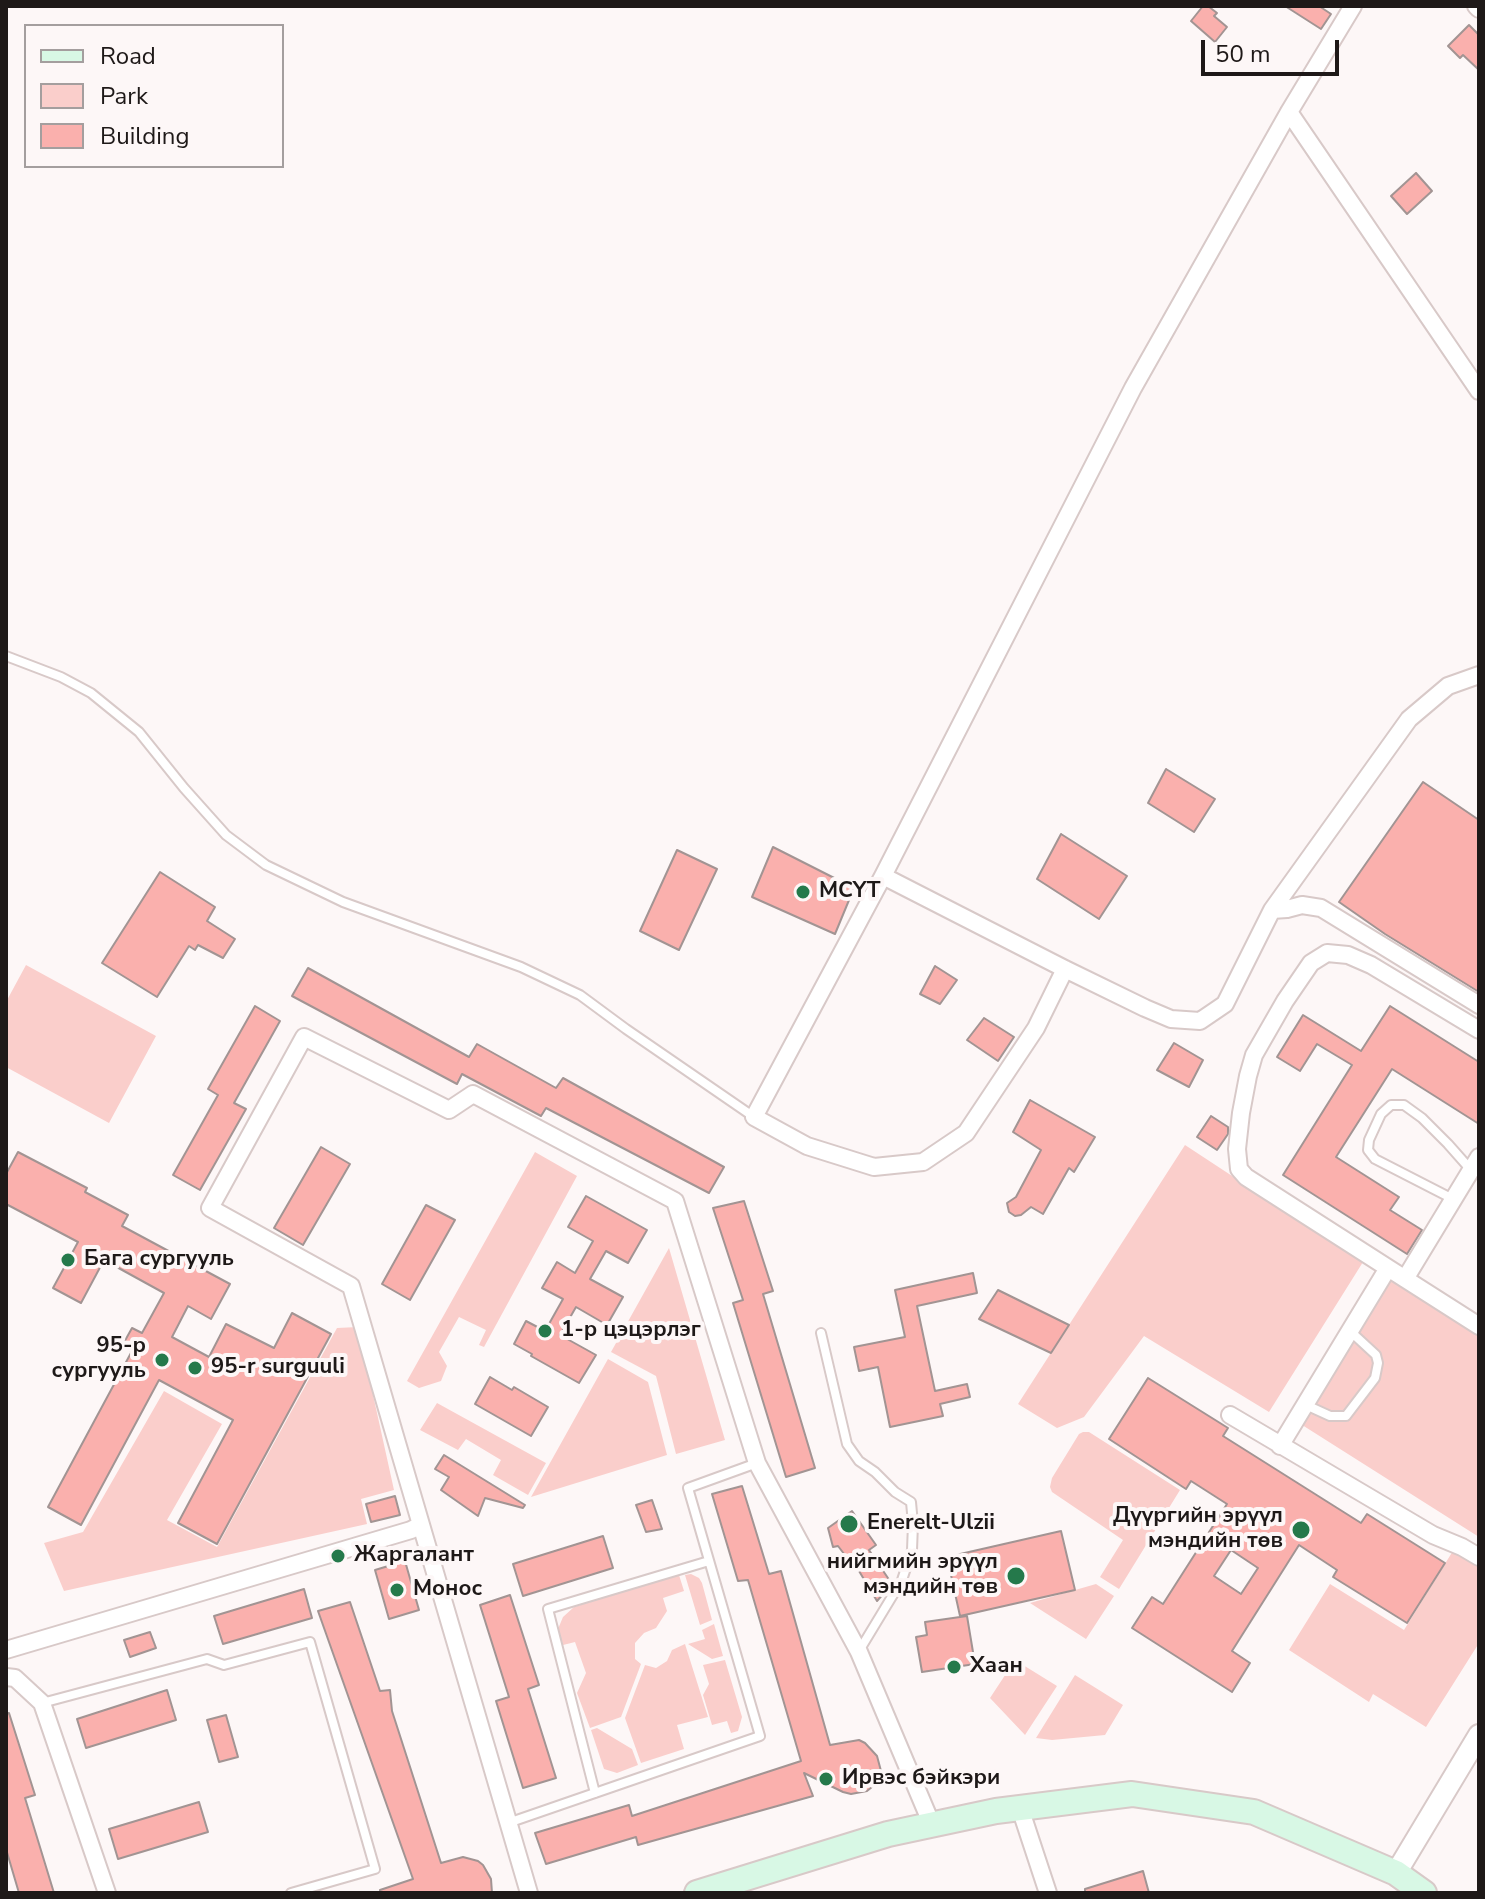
<!DOCTYPE html>
<html>
<head>
<meta charset="utf-8">
<style>
  body { margin:0 }
  #map { position:relative; width:1485px; height:1899px; overflow:hidden; background:#fdf7f7; font-family:"Nunito Sans",sans-serif }
  canvas { display:block }
  .frame { position:absolute; inset:0; border:8px solid #1e1918; pointer-events:none }
  .legend { position:absolute; left:24px; top:24px; width:260px; height:144px; box-sizing:border-box; background:#fdf7f7; border:2px solid #a49e9e; margin:0; padding:10px 14px; list-style:none; font-size:24px; color:#1e1918 }
  .legend li { display:flex; align-items:center; gap:16px; height:40px }
  .legend b { width:40px; border:2px solid #a49e9e }
  .scale { position:absolute; left:1201px; top:40px; width:138px; height:36px; box-sizing:border-box; border:4px solid #1e1918; border-top:0; padding-left:10px; font-size:24px; line-height:28px; white-space:nowrap; color:#1e1918; -webkit-text-stroke:6px #fdf7f7; paint-order:stroke }
</style>
</head>
<body>
<div id="map">
<canvas width="1485" height="1899"></canvas>
<div class="frame"></div>
<ul class="legend">
<li><b style="height:10px;background:#d8f8e5"></b>Road</li>
<li><b style="height:22px;background:#facecb"></b>Park</li>
<li><b style="height:22px;background:#fab0ad"></b>Building</li>
</ul>
<div class="scale">50 m</div>
</div>
<script>
const g = document.querySelector('canvas').getContext('2d');
g.lineJoin = 'round';
function paint(path, color) { g.fillStyle = color; g.fill(path, 'evenodd'); }
const shape = rows => new Path2D(rows.map(r => 'M' + r).join(''));
function trace(path, color, width, dash) { g.strokeStyle = color; g.lineWidth = width; g.lineCap = dash ? 'butt' : 'round'; g.setLineDash(dash || []); g.stroke(path); }
function write(font, color, halo, rows, align = 'center') {
  g.font = font + ' "Nunito Sans",sans-serif'; g.lineWidth = 8; g.setLineDash([]); g.textBaseline = 'middle'; g.strokeStyle = halo; g.fillStyle = color; for (const [text, x, y, turn = 0] of rows) {
    g.save(); g.translate(x, y); g.rotate((+turn || 0) * Math.PI / 180); g.textAlign = isNaN(turn) ? turn : align; if (halo) g.strokeText(text, 0, 0); g.fillText(text, 0, 0); g.restore();
  }
}
const green = shape([
  [26,965,156,1036,109,1123,6,1067,6,1002],
  [1185,1145,1363,1262,1269,1412,1144,1336,1084,1417,1057,1428,1018,1404],
  [535,1152,577,1176,484,1347,479,1345,486,1330,459,1317,439,1352,447,1366,441,1381,419,1388,407,1381],
  [669,1248,725,1440,676,1454,656,1376,611,1352],
  [1391,1275,1479,1330,1479,1537,1299,1423],
  [358,1327,394,1490,361,1499,367,1524,64,1591,44,1543,83,1532,164,1391,222,1424,167,1520,217,1547,337,1328],
  [608,1359,648,1382,667,1455,531,1497],
  [437,1403,546,1463,528,1495,493,1475,501,1460,466,1439,458,1450,420,1430],
  [1083,1432,1089,1432,1180,1490,1119,1589,1100,1577,1123,1540,1052,1492,1050,1487,1052,1478,1079,1434],
  [1456,1546,1479,1560,1479,1643,1426,1727,1373,1694,1369,1702,1289,1650,1330,1584,1404,1630],
  [691,1574,699,1578,702,1583,712,1620,700,1625,685,1575],
  [679,1575,684,1591,663,1598,667,1611,656,1628,644,1633,635,1643,635,1659,641,1664,621,1717,590,1728,577,1693,586,1673,575,1642,563,1645,558,1629,563,1617,574,1607],
  [1096,1584,1114,1596,1086,1639,1030,1603],
  [714,1624,723,1656,712,1659,688,1644,705,1639,702,1630],
  [685,1644,708,1717,677,1725,684,1749,641,1763,625,1718,645,1665,656,1668,667,1661,672,1650],
  [725,1660,742,1717,738,1731,731,1733,727,1721,712,1725,703,1695,709,1684,703,1665],
  [1015,1660,1057,1686,1025,1735,990,1698],
  [1075,1675,1123,1705,1105,1735,1052,1740,1036,1738],
  [597,1728,632,1749,638,1765,617,1773,604,1769,591,1730]
]);
const building = shape([
  [1203,6,1208,6,1217,13,1214,16,1227,27,1215,42,1191,21,1203,6],
  [1285,6,1319,6,1331,14,1321,29,1285,6],
  [1469,25,1479,35,1479,70,1463,55,1460,58,1448,46,1469,25],
  [1416,173,1432,191,1407,214,1391,196,1416,173],
  [1166,769,1215,799,1194,832,1148,803,1166,769],
  [1423,782,1479,820,1479,992,1385,934,1339,902,1423,782],
  [1061,834,1127,876,1099,919,1037,879,1061,834],
  [773,847,854,888,835,934,752,897,773,847],
  [677,850,717,869,679,950,640,931,677,850],
  [160,872,215,907,207,921,235,939,223,958,198,945,195,950,189,946,157,997,102,963,160,872],
  [935,966,957,980,940,1004,920,994,935,966],
  [308,968,469,1057,477,1044,556,1088,563,1078,724,1167,709,1193,546,1108,541,1116,462,1074,457,1084,292,996,308,968],
  [255,1006,280,1021,234,1103,246,1109,200,1190,173,1175,218,1095,208,1089,255,1006],
  [1390,1006,1479,1062,1479,1124,1392,1069,1336,1157,1399,1197,1390,1210,1422,1230,1407,1254,1283,1175,1352,1065,1317,1044,1300,1071,1277,1057,1303,1015,1361,1051,1390,1006],
  [984,1018,1014,1037,998,1061,967,1040,984,1018],
  [1174,1043,1203,1060,1189,1087,1157,1070,1174,1043],
  [1030,1100,1095,1137,1074,1172,1069,1168,1043,1214,1031,1207,1021,1215,1015,1216,1009,1212,1007,1203,1016,1197,1041,1150,1013,1132,1030,1100],
  [1211,1116,1228,1127,1228,1134,1217,1150,1197,1137,1211,1116],
  [321,1147,350,1164,303,1245,274,1228,321,1147],
  [18,1152,87,1188,85,1192,128,1215,122,1226,230,1284,211,1319,188,1306,172,1337,209,1357,226,1324,274,1348,292,1313,331,1334,217,1544,178,1523,233,1420,159,1380,81,1525,48,1507,132,1351,122,1346,132,1328,142,1333,164,1293,104,1260,81,1303,53,1288,78,1242,6,1204,6,1174,18,1152],
  [586,1196,647,1230,628,1263,606,1251,590,1279,623,1297,607,1325,576,1307,560,1335,596,1355,579,1383,531,1356,532,1354,514,1344,526,1321,545,1331,563,1299,542,1288,557,1262,575,1273,593,1241,568,1227,586,1196],
  [744,1201,773,1291,763,1294,815,1468,786,1477,733,1303,743,1300,713,1208,744,1201],
  [426,1205,455,1220,410,1300,382,1284,426,1205],
  [973,1273,977,1293,917,1306,935,1391,967,1384,970,1397,940,1404,943,1416,890,1427,878,1367,859,1371,854,1347,905,1337,895,1290,973,1273],
  [998,1290,1069,1325,1051,1353,979,1319,998,1290],
  [490,1377,512,1390,514,1387,548,1407,531,1436,475,1404,490,1377],
  [1148,1378,1228,1428,1223,1436,1361,1523,1367,1514,1445,1563,1407,1623,1333,1577,1337,1570,1299,1545,1232,1651,1250,1663,1232,1692,1132,1628,1152,1597,1163,1604,1227,1504,1191,1481,1186,1489,1109,1439,1148,1378],
  [1231,1550,1258,1568,1241,1594,1214,1576,1231,1550],
  [444,1455,525,1505,523,1508,485,1498,478,1516,441,1490,449,1477,435,1469,444,1455],
  [742,1486,769,1574,781,1571,830,1745,859,1740,865,1743,877,1756,881,1771,879,1779,872,1787,867,1791,851,1794,843,1792,804,1773,813,1796,638,1845,636,1837,546,1864,535,1833,629,1805,632,1816,801,1761,748,1580,738,1581,712,1494,742,1486],
  [395,1496,400,1515,371,1522,366,1504,395,1496],
  [652,1500,662,1529,646,1532,636,1505,652,1500],
  [852,1511,876,1545,869,1550,892,1584,877,1601,853,1561,851,1563,838,1546,833,1547,828,1528,852,1511],
  [1061,1531,1075,1590,960,1616,947,1557,1061,1531],
  [603,1536,613,1568,523,1596,513,1564,603,1536],
  [405,1561,419,1610,389,1619,375,1570,405,1561],
  [304,1589,312,1618,223,1644,214,1616,304,1589],
  [510,1595,539,1685,528,1689,556,1778,523,1788,496,1701,509,1697,480,1605,510,1595],
  [350,1602,380,1691,390,1690,392,1711,441,1863,463,1857,478,1861,483,1865,491,1879,492,1893,380,1893,380,1890,413,1879,318,1611,350,1602],
  [967,1616,975,1664,922,1672,916,1637,927,1635,925,1622,967,1616],
  [150,1632,156,1648,130,1657,124,1640,150,1632],
  [167,1690,176,1720,86,1748,77,1719,167,1690],
  [9,1713,35,1795,25,1798,54,1893,19,1893,6,1849,6,1714,9,1713],
  [226,1715,238,1757,219,1762,207,1720,226,1715],
  [199,1802,208,1832,118,1859,109,1829,199,1802],
  [1143,1871,1149,1893,1085,1893,1085,1889,1143,1871]
]);
const service = shape([
  [6,656,61,677,91,693,139,732,184,788,226,835,266,865,343,902,521,967,580,995,626,1029,754,1117],
  [1453,1199,1375,1159,1368,1150,1369,1140,1381,1114,1391,1105,1404,1105,1422,1118,1448,1144,1471,1170],
  [821,1333,847,1444,859,1461,875,1472,895,1492,911,1502,913,1524,912,1550,902,1580,859,1651],
  [1306,1405,1330,1416,1346,1416,1375,1378,1378,1363,1376,1355,1350,1331],
  [42,1703,207,1659,224,1665,310,1642,375,1869,291,1893],
  [595,1793,548,1609,709,1561],
  [508,1823,760,1736,688,1488,757,1463]
]);
const minor = shape([
  [1476,6,1479,9],
  [1289,112,1479,391],
  [883,876,1065,969,1145,1008,1171,1019,1200,1021,1225,1004,1272,910,1287,909,1302,905,1321,908,1479,1005],
  [1272,910,1409,719,1448,686,1479,675],
  [1065,969,1036,1028,966,1133,923,1162,874,1167,807,1146,754,1117,883,876,1133,388,1289,112,1353,6],
  [1388,1268,1246,1177,1239,1169,1237,1149,1241,1113,1248,1076,1254,1055,1285,1001,1311,963,1327,953,1348,955,1371,965,1479,1030],
  [1405,1279,1479,1157],
  [1230,1415,1433,1535,1462,1547,1479,1557],
  [1280,1446,1388,1268,1479,1326],
  [6,1650,411,1530,421,1525],
  [6,1677,15,1678,42,1703,107,1893],
  [1020,1808,1048,1893],
  [529,1893,351,1286,210,1208,304,1037,449,1110,473,1094,675,1201,757,1463,859,1652,932,1825]
]);
const tertiary = shape([
  [1396,1873,1479,1735]
]);
const secondary = shape([
  [697,1893,888,1834,996,1811,1132,1794,1254,1812,1396,1873,1424,1893]
]);
const markers = [
  [803,892,8,"#25794b"],
  [68,1260,8,"#25794b"],
  [545,1331,8,"#25794b"],
  [162,1360,8,"#25794b"],
  [195,1368,8,"#25794b"],
  [849,1524,10,"#25794b"],
  [1301,1530,10,"#25794b"],
  [338,1556,8,"#25794b"],
  [1016,1576,10,"#25794b"],
  [397,1590,8,"#25794b"],
  [954,1667,8,"#25794b"],
  [826,1779,8,"#25794b"]
];
const poiNames = [
  ["МСҮТ",819,892],
  ["Бага сургууль",84,1260],
  ["1-р цэцэрлэг",561,1331],
  ["95-р",146,1347,"right"],
  ["сургууль",146,1372,"right"],
  ["95-r surguuli",211,1368],
  ["Дүүргийн эрүүл",1283,1517,"right"],
  ["мэндийн төв",1283,1542,"right"],
  ["Enerelt-Ulzii",867,1524],
  ["Жаргалант",354,1556],
  ["нийгмийн эрүүл",998,1563,"right"],
  ["мэндийн төв",998,1588,"right"],
  ["Монос",413,1590],
  ["Хаан",970,1667],
  ["Ирвэс бэйкэри",842,1779]
];
paint(green, '#facecb');
paint(building, '#fab0ad');
trace(building, '#a29493', 2);
trace(service, '#d8c9c8', 12);
trace(minor, '#d8c9c8', 20);
trace(tertiary, '#d8c9c8', 24);
trace(secondary, '#d8c9c8', 28);
trace(service, '#fff', 8);
trace(minor, '#fff', 16);
trace(tertiary, '#fff', 20);
trace(secondary, '#d8f8e5', 24);
for (const [x, y, r, color] of markers) { const dot = new Path2D(); dot.arc(x, y, r, 0, 2 * Math.PI); g.fillStyle = color; g.fill(dot); trace(dot, '#fdf7f7', 3); }
write('bold 22px', '#1e1918', '#fdf7f7', poiNames, 'left');
</script>
</body>
</html>
